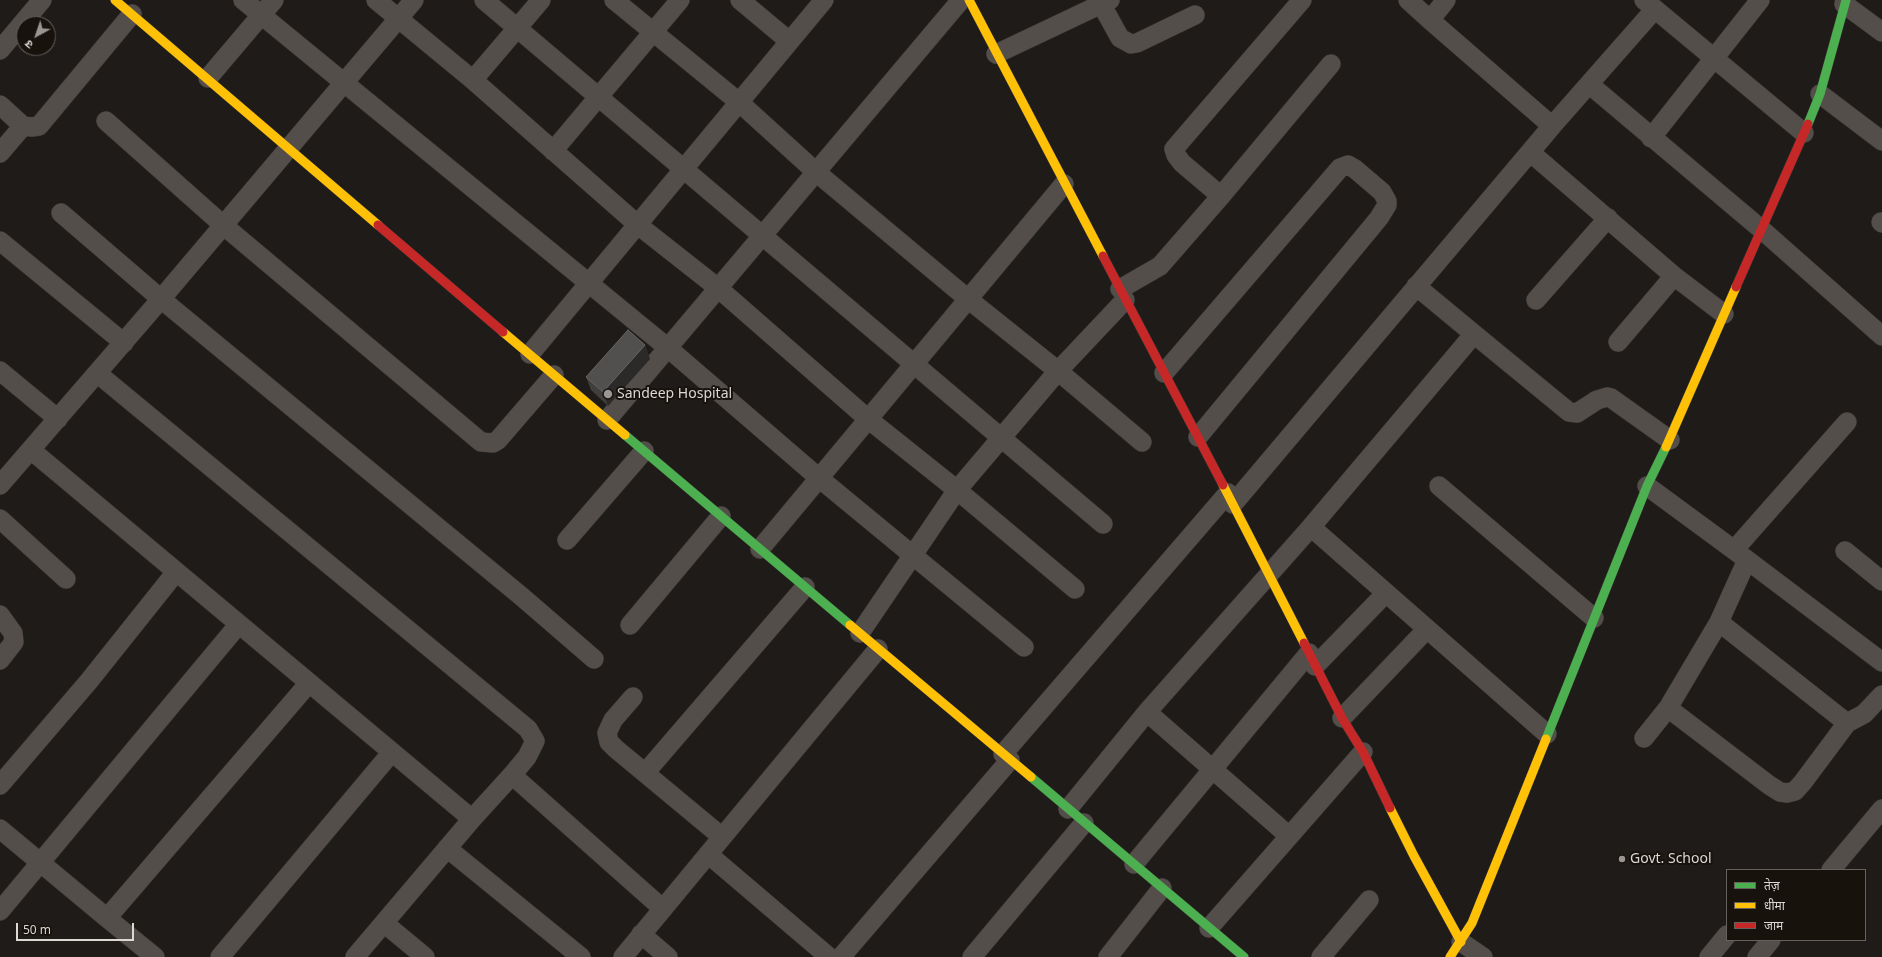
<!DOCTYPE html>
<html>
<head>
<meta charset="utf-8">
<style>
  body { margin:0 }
  #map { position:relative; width:1882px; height:957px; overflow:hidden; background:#1e1b18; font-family:"Noto Sans","Noto Sans Devanagari",sans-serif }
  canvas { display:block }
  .legend { position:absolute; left:1726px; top:869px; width:140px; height:72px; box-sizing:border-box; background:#18120d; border:1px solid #66615d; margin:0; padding:5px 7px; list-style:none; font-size:12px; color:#dcd8d4 }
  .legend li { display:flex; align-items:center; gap:8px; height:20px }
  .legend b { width:20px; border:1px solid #66615d }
  .north { position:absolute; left:16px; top:16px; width:40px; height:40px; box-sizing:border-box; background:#18120d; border:1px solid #66615d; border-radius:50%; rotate:220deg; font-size:11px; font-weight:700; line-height:16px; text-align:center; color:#dcd8d4 }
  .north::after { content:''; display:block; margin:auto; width:14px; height:18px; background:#9a9692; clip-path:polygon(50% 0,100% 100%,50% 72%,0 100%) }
  .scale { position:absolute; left:16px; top:923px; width:118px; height:18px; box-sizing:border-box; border:2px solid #dcd8d4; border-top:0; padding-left:5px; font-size:12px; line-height:14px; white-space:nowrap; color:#dcd8d4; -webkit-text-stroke:3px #18120d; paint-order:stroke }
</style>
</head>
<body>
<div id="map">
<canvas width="1882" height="957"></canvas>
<ul class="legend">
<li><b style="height:5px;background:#4caf50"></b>तेज़</li>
<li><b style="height:5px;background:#ffc107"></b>धीमा</li>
<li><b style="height:5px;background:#c62828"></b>जाम</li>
</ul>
<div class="north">उ</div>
<div class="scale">50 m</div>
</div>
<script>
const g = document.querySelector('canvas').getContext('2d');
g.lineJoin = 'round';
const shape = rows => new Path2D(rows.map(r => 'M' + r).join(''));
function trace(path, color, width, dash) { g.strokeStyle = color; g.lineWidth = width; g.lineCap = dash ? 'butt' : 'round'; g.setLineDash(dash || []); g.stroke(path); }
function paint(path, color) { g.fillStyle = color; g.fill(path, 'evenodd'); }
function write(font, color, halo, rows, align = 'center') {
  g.font = font + ' "Noto Sans",sans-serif'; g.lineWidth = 4; g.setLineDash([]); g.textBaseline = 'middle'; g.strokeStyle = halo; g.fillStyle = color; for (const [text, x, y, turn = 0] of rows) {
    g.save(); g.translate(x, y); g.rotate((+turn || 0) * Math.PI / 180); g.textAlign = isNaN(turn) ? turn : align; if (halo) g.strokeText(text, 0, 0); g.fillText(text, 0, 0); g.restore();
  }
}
const street = shape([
  [243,0,668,348,819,478,1024,647],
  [376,0,473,80,541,0],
  [414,0,161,299,521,596,594,659],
  [484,0,1103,524],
  [614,0,740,103,816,172,968,299,1058,371,1142,442],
  [740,0,789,41],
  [1099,0,1120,38,1131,44,1137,43,1195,15],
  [1408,0,1430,20,1446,0],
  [1644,0,1804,133],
  [1844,4,1882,32],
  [1430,20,1552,126,1655,9],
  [0,50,42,0],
  [996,54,1110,0],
  [208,78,274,0],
  [473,80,638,225,718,288,868,419,957,490,1075,589],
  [1589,84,1761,229,1882,336],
  [1820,94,1882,141],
  [0,105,23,126,32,127,39,126,132,14],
  [106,121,223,225,481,442,493,443,498,440,554,375],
  [1651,138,1760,0],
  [553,151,680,0],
  [1530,152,1674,276,1724,314],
  [0,153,23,126],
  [1221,196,1331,64],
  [1881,222,1882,223],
  [0,241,124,343],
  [1120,289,1160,266,1221,196,1182,163,1176,155,1174,149,1302,0],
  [1536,300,1608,218],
  [1474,334,1569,412,1577,413,1597,400,1607,397,1611,398,1670,440],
  [1618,342,1674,276],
  [530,354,824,0],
  [0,371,58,419],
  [97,373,528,729,535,741,527,757,512,775,472,819,355,957],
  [1164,373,1340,168,1348,165,1355,169,1382,192,1387,201,1387,205,1379,218,1198,437],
  [607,420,961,0],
  [31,450,472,819],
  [0,485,161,299,61,213],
  [1439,486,1594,618],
  [1647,486,1734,550,1847,422],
  [1233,504,1552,126],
  [0,519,66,579],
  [1311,527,1547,734],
  [567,540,644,451],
  [760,549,1064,184],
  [1734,550,1882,662],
  [1845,551,1882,581],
  [0,615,13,633,14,642,0,660],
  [1719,622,1847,723],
  [630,625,721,516],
  [860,633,957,490,1058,371,1125,300],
  [1315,666,1386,593],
  [633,697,613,720,607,733,609,742,616,749,645,773],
  [1668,708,1719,622,1747,560],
  [1342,718,1427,629],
  [1644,738,1668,708,1769,785,1780,792,1787,793,1795,791,1803,782,1847,723,1864,714,1882,695],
  [1003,754,1228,493],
  [512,775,663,909],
  [0,785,89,681,176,572],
  [1068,809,1147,712],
  [0,829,107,918],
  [1289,836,1147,712,1311,527,1474,334,1416,286],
  [722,837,645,773,805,587],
  [447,848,581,957],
  [708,854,829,957],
  [1134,864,1309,653],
  [1831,870,1882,809],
  [0,911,239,624],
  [384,923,425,957],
  [1209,928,1363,752],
  [641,934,668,957],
  [1461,942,1483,957],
  [155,957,107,918,309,683],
  [220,957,392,752],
  [623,957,878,649],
  [841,957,1010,760],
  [972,957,1084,823],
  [1108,957,1162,888],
  [1321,957,1369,900],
  [1709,957,1727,935],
  [1757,957,1771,940]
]);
const fast = shape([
  [1808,124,1820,94,1846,0],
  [625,435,850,625],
  [1546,739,1647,486,1666,447],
  [1031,777,1244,957]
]);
const slow = shape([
  [115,0,378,225],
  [969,0,1103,256],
  [503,332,625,435],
  [1666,447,1736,287],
  [1223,485,1304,643],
  [850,625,1031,777],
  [1390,808,1414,856,1461,942],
  [1450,957,1472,923,1546,739]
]);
const jam = shape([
  [378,225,503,332],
  [1103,256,1223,485],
  [1736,287,1808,124],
  [1304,643,1342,718,1363,752,1390,808]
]);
const wall = shape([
  [645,345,650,359,608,406,591,390,586,377]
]);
const shadedWall = shape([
  [645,345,650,359,608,406,603,392]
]);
const building = shape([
  [628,330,645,345,603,392,586,377,628,330]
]);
const markers = [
  [608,394,5,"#9a9692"],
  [1622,859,4,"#9a9692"]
];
const poiNames = [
  ["Sandeep Hospital",617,394],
  ["Govt. School",1630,859]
];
trace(street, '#383533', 20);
trace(fast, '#383533', 10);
trace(slow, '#383533', 10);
trace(jam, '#383533', 10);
trace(street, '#544e4b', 19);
trace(fast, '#4caf50', 9);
trace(slow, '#ffc107', 9);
trace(jam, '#c62828', 9);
paint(wall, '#413f3e');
paint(shadedWall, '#2c2a28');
paint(building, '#51504e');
trace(building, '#676563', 1);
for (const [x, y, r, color] of markers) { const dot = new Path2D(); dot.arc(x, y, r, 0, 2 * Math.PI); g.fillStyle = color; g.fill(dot); trace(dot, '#18120d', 1.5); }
write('14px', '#dcd8d4', '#18120d', poiNames, 'left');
</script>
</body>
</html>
